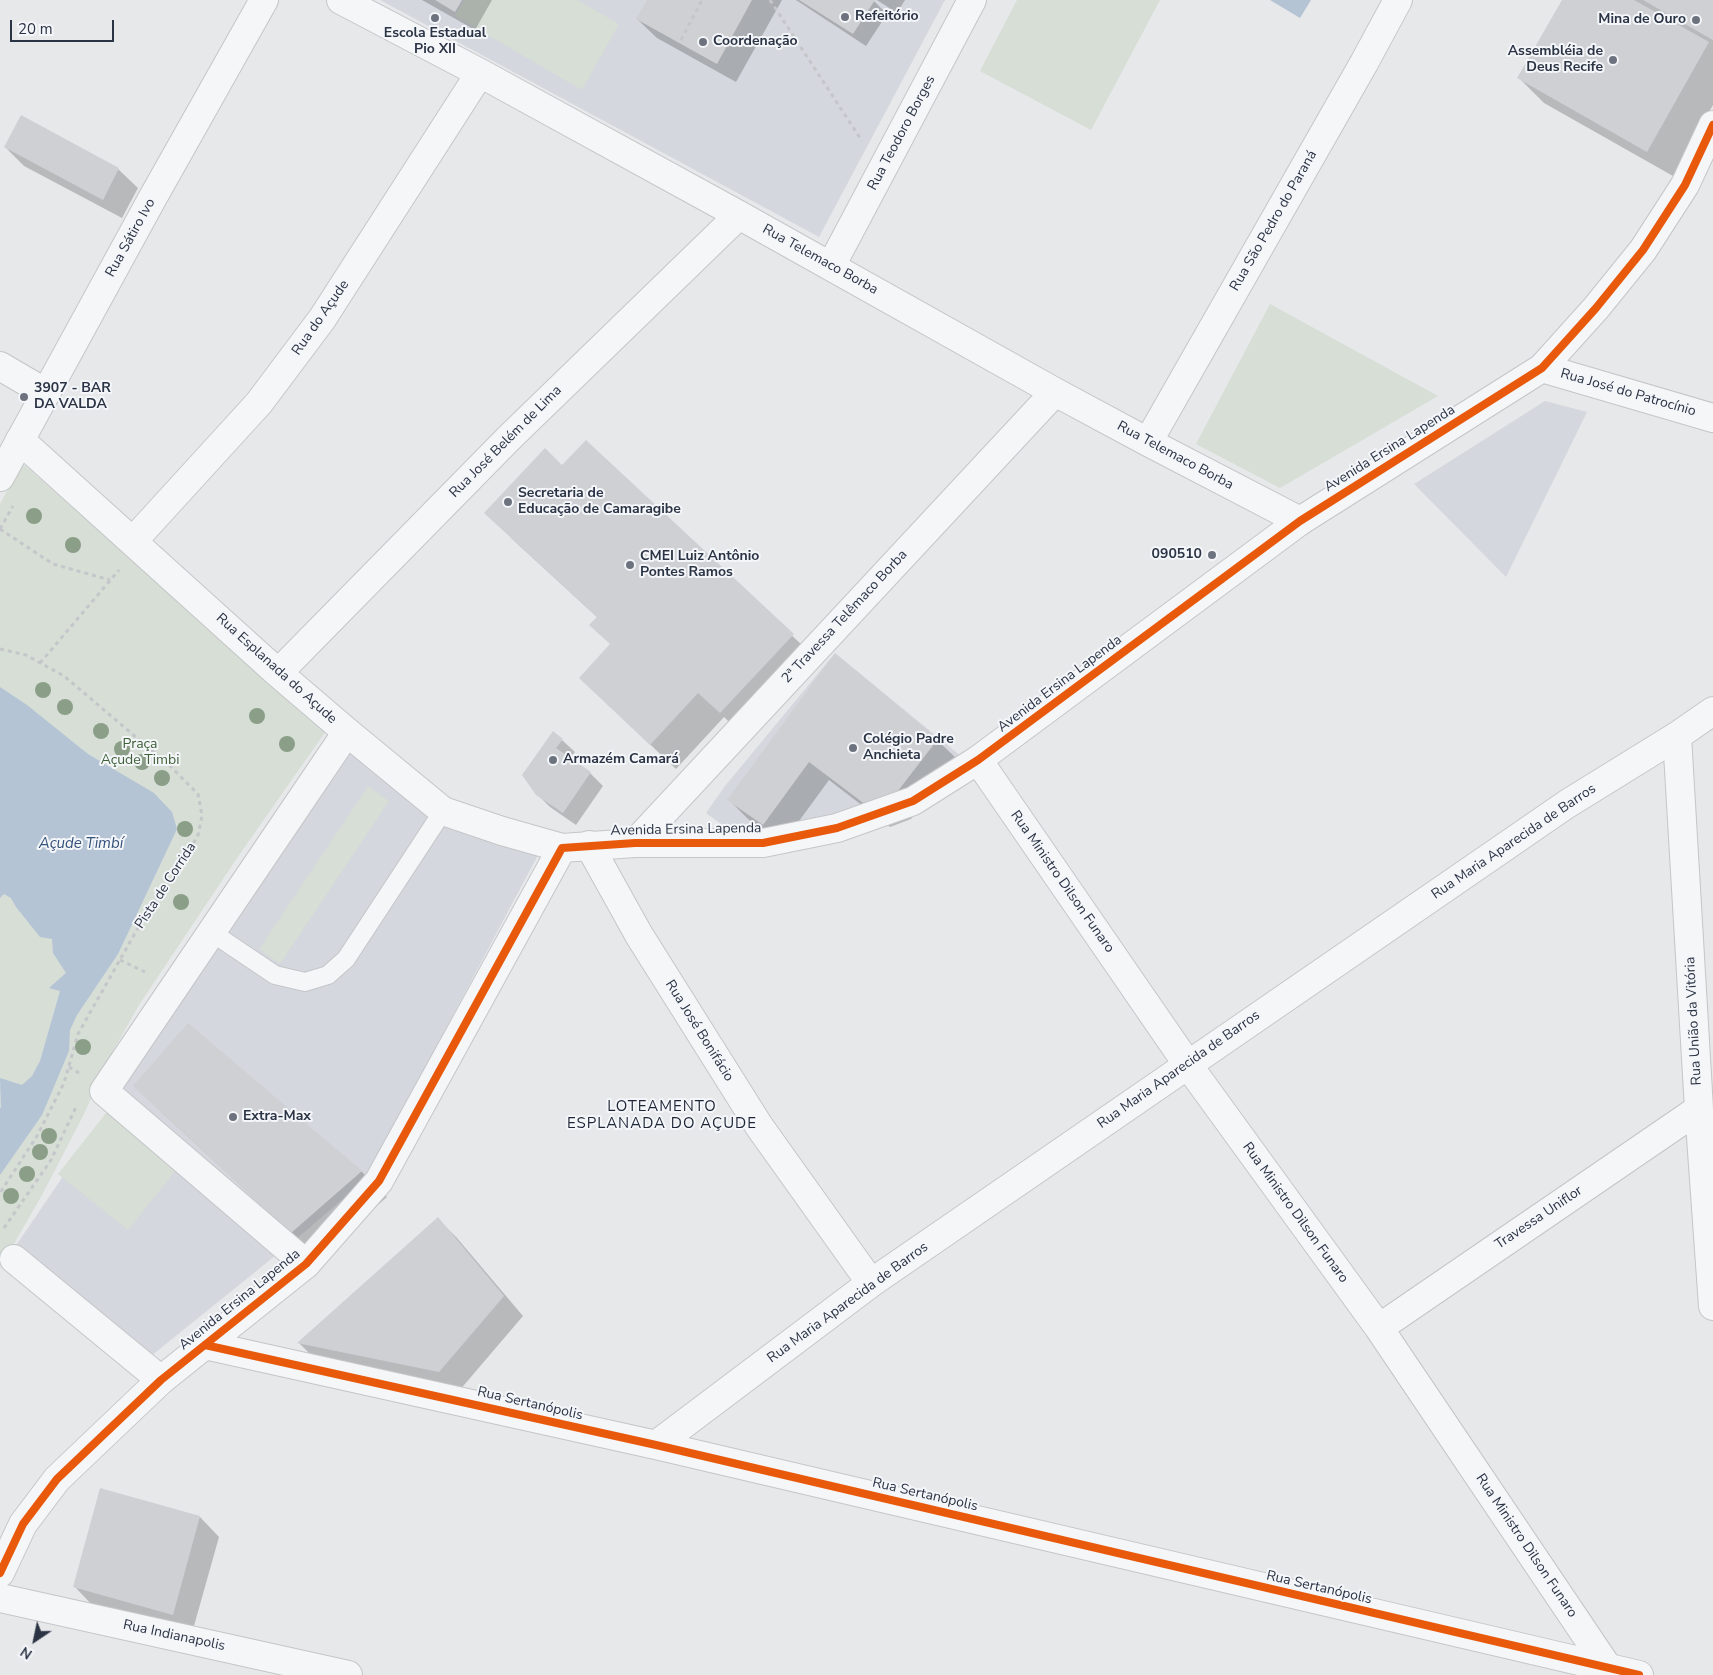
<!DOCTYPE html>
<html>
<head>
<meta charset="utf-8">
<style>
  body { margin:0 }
  #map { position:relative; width:1713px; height:1675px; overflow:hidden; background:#e6e8ea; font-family:"Nunito Sans",sans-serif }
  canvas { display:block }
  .north { position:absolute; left:10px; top:1615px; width:50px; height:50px; -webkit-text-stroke:4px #f4f6f9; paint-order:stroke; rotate:214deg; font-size:14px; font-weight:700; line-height:20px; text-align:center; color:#2b3445 }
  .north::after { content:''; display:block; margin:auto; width:18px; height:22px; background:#2b3445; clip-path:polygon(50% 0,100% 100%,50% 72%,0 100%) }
  .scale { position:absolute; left:10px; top:20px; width:104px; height:22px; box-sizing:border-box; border:2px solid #2b3445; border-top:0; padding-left:6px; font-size:15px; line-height:18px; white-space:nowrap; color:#2b3445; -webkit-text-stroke:4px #f4f6f9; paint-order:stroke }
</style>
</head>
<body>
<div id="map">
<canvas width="1713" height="1675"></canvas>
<div class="north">N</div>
<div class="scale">20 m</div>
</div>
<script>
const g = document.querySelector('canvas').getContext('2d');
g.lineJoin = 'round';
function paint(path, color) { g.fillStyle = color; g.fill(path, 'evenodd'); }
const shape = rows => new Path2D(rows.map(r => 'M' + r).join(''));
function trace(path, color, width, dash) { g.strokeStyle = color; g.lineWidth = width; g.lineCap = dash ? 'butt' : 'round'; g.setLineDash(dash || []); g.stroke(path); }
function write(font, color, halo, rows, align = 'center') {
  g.font = font + ' "Nunito Sans",sans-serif'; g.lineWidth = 4; g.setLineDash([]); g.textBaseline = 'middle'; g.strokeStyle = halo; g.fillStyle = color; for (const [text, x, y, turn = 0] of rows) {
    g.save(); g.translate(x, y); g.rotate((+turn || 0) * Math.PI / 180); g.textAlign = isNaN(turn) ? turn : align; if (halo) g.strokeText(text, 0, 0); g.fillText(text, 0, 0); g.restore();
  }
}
const built = shape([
  [380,0,945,0,819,237],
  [1545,401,1587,412,1506,577,1414,484],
  [835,653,962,757,891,800,845,818,732,832,706,813,725,786],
  [352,751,465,834,538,855,383,1147,359,1185,301,1235,151,1356,15,1247]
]);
const green = shape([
  [464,0,577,0,619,24,582,90,455,16],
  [1017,0,1160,0,1091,130,980,71],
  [1270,304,1438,396,1280,488,1196,444],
  [22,463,326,731,237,858,139,1005,109,1058,84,1114,42,1195,8,1254,0,1264,0,504],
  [368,786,389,801,280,964,259,949],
  [106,1113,177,1169,128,1230,58,1174]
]);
const water = shape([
  [1270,0,1311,0,1300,18],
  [0,687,27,705,88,754,154,793,172,812,177,829,118,954,77,1015,70,1030,69,1051,42,1115,0,1175,0,1109,1,1107,0,1078,22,1085,32,1076,40,1061,60,991,49,988,66,973,53,953,52,939,40,937,16,907,11,898,4,894,0,898]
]);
const shadow = shape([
  [422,0,492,0,475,30],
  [648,0,782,0,736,82,657,38,637,19],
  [796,0,873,0,887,14,866,46],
  [877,0,905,0,897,13],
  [1563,0,1713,0,1713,105,1673,176,1544,103,1519,78],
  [5,147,118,169,138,188,122,218,24,166],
  [586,442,819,661,746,738,724,717,676,769,580,678,611,645,598,618,511,538,562,467],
  [836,655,937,740,957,759,911,819,890,827,829,780,783,843,748,819,729,800],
  [562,740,575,752,570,759,590,773,603,786,576,825,550,807,537,794,524,775],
  [188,1025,362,1172,387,1197,318,1257,160,1111],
  [438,1219,457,1238,523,1316,459,1391,318,1362,299,1343],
  [200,1517,219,1537,192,1633,93,1606,74,1586]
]);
const building = shape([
  [435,0,462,0,455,12],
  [647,0,752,0,717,64,636,19],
  [799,0,875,0,853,34],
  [1562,0,1634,0,1709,42,1647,152,1517,78],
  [1643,0,1713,0,1713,40],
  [21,115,119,168,103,200,4,147],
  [586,440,794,634,720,713,698,693,650,745,579,678,610,644,589,625,597,617,484,513,545,448,562,465],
  [835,653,938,739,891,800,870,808,809,762,763,825,727,800],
  [553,731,563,739,556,748,591,772,563,813,536,795,522,775],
  [188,1023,362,1171,291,1233,133,1086],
  [438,1217,504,1296,439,1372,297,1343],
  [100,1488,200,1516,173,1615,73,1587]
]);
const path = shape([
  [770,0,862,141],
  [681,40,702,0],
  [0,529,13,506],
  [0,529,53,564,110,580],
  [0,649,26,655,64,676,170,766,198,794,202,816,198,835,182,864,143,919,78,1034,64,1083,37,1136,0,1193],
  [40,663,119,570],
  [120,960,145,972],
  [69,1067,79,1073],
  [4,1228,51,1160,76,1107]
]);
const service = shape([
  [211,932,275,975,305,982,328,975,346,959,443,811]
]);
const minor = shape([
  [341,0,480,73,739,215,1055,392,1148,442,1300,521],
  [831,266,972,0],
  [0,366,46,393],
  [1542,368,1713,418],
  [20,440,278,673,347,732,443,811,502,831,562,848],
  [1148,442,1364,63,1398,0],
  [133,541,259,403,322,319,480,73],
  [278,673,509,438,739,215],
  [1677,736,1699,1109,1713,1306],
  [978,760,1188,1065,1379,1328,1608,1668],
  [635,843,1055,392],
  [589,845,639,935,759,1126,871,1283],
  [14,1259,161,1380],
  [306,1264,104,1091,347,732],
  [1379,1328,1699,1109],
  [205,1345,656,1445,1639,1675],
  [656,1445,871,1283,1567,804,1677,736,1713,711],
  [0,1598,348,1675]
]);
const tertiary = shape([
  [0,477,152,199,264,0],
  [0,1573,23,1524,57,1479,161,1380,306,1264,379,1181,562,848,635,843,763,843,837,828,913,801,978,760,1300,521,1542,368,1596,308,1643,250,1685,185,1713,125]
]);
const cycleway = shape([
  [205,1345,656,1445,1639,1675],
  [0,1573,23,1524,57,1479,161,1380,306,1264,379,1181,562,848,635,843,763,843,837,828,913,801,978,760,1300,521,1542,368,1596,308,1643,250,1685,185,1713,125]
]);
const trees = [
  [34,516],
  [73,545],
  [43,690],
  [65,707],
  [257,716],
  [101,731],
  [287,744],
  [122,749],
  [142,762],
  [162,778],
  [185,829],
  [181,902],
  [83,1047],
  [49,1136],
  [40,1152],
  [27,1174],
  [11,1196]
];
const markers = [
  [845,17,5,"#6c737f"],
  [435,18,5,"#6c737f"],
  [1696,20,5,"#6c737f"],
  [703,42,5,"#6c737f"],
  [1613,60,5,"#6c737f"],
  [24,397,5,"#6c737f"],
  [508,502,5,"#6c737f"],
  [1212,555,5,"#6c737f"],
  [630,565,5,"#6c737f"],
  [853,748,5,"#6c737f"],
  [553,760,5,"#6c737f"],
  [233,1117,5,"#6c737f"]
];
const poiNames = [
  ["Refeitório",855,17],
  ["Mina de Ouro",1686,20,"right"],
  ["Escola Estadual",435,34,"center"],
  ["Pio XII",435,50,"center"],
  ["Coordenação",713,42],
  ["Assembléia de",1603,52,"right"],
  ["Deus Recife",1603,68,"right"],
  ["3907 - BAR",34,389],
  ["DA VALDA",34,405],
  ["Secretaria de",518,494],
  ["Educação de Camaragibe",518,510],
  ["090510",1202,555,"right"],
  ["CMEI Luiz Antônio",640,557],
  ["Pontes Ramos",640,573],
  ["Colégio Padre",863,740],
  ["Anchieta",863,756],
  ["Armazém Camará",563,760],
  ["Extra-Max",243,1117]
];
const streetNames = [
  ["Rua Teodoro Borges",902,133,-62],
  ["Rua São Pedro do Paraná",1274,221,-60],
  ["Rua Sátiro Ivo",131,238,-61],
  ["Rua Telemaco Borba",820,260,29],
  ["Rua do Açude",321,318,-55],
  ["Rua José do Patrocínio",1628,393,16],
  ["Rua José Belém de Lima",506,442,-45],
  ["Avenida Ersina Lapenda",1390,449,-32],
  ["Rua Telemaco Borba",1175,456,28],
  ["2ª Travessa Telêmaco Borba",845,617,-47],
  ["Rua Esplanada do Açude",276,669,42],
  ["Avenida Ersina Lapenda",1060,684,-37],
  ["Avenida Ersina Lapenda",686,830,-1],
  ["Rua Maria Aparecida de Barros",1514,842,-34],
  ["Rua Ministro Dilson Funaro",1062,882,55],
  ["Pista de Corrida",166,886,-57],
  ["Rua União da Vitória",1694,1021,-93],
  ["Rua José Bonifácio",699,1031,58],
  ["Rua Maria Aparecida de Barros",1179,1070,-35],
  ["Rua Ministro Dilson Funaro",1295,1213,54],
  ["Travessa Uniflor",1539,1218,-34],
  ["Avenida Ersina Lapenda",240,1300,-39],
  ["Rua Maria Aparecida de Barros",848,1303,-36],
  ["Rua Sertanópolis",530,1404,13],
  ["Rua Sertanópolis",925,1495,13],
  ["Rua Ministro Dilson Funaro",1526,1546,56],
  ["Rua Sertanópolis",1319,1588,13],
  ["Rua Indianapolis",174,1636,12]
];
const parkNames = [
  ["Praça",140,745],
  ["Açude Timbi",140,761]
];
const waterNames = [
  ["Açude Timbí",81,844]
];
const neighbourhoodNames = [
  ["LOTEAMENTO",662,1107],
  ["ESPLANADA DO AÇUDE",662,1124]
];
paint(built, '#d4d7dd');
paint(green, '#d6ded6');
paint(water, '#b4c4d5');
paint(shadow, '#0003');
paint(building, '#ced0d3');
trace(service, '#c4c6c8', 20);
trace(minor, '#c4c6c8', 30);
trace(tertiary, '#c4c6c8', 30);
trace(path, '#c5c6ca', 3, [4, 4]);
trace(service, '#f5f6f7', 18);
trace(minor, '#f5f6f7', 28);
trace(tertiary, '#f5f6f7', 28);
trace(cycleway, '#e8590c', 8);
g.fillStyle = '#8a9e88';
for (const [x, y] of trees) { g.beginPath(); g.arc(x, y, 8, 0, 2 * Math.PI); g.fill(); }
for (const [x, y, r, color] of markers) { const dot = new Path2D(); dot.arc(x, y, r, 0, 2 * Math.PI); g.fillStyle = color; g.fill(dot); trace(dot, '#f4f6f9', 2); }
write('bold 14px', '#2b3445', '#f4f6f9', poiNames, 'left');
write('14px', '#2b3445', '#f4f6f9', streetNames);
write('14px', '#3f6138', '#f4f6f9', parkNames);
write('italic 15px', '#34527a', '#f4f6f9', waterNames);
g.letterSpacing = '1px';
write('15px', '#1d2536', '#f4f6f9', neighbourhoodNames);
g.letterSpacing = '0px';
</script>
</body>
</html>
